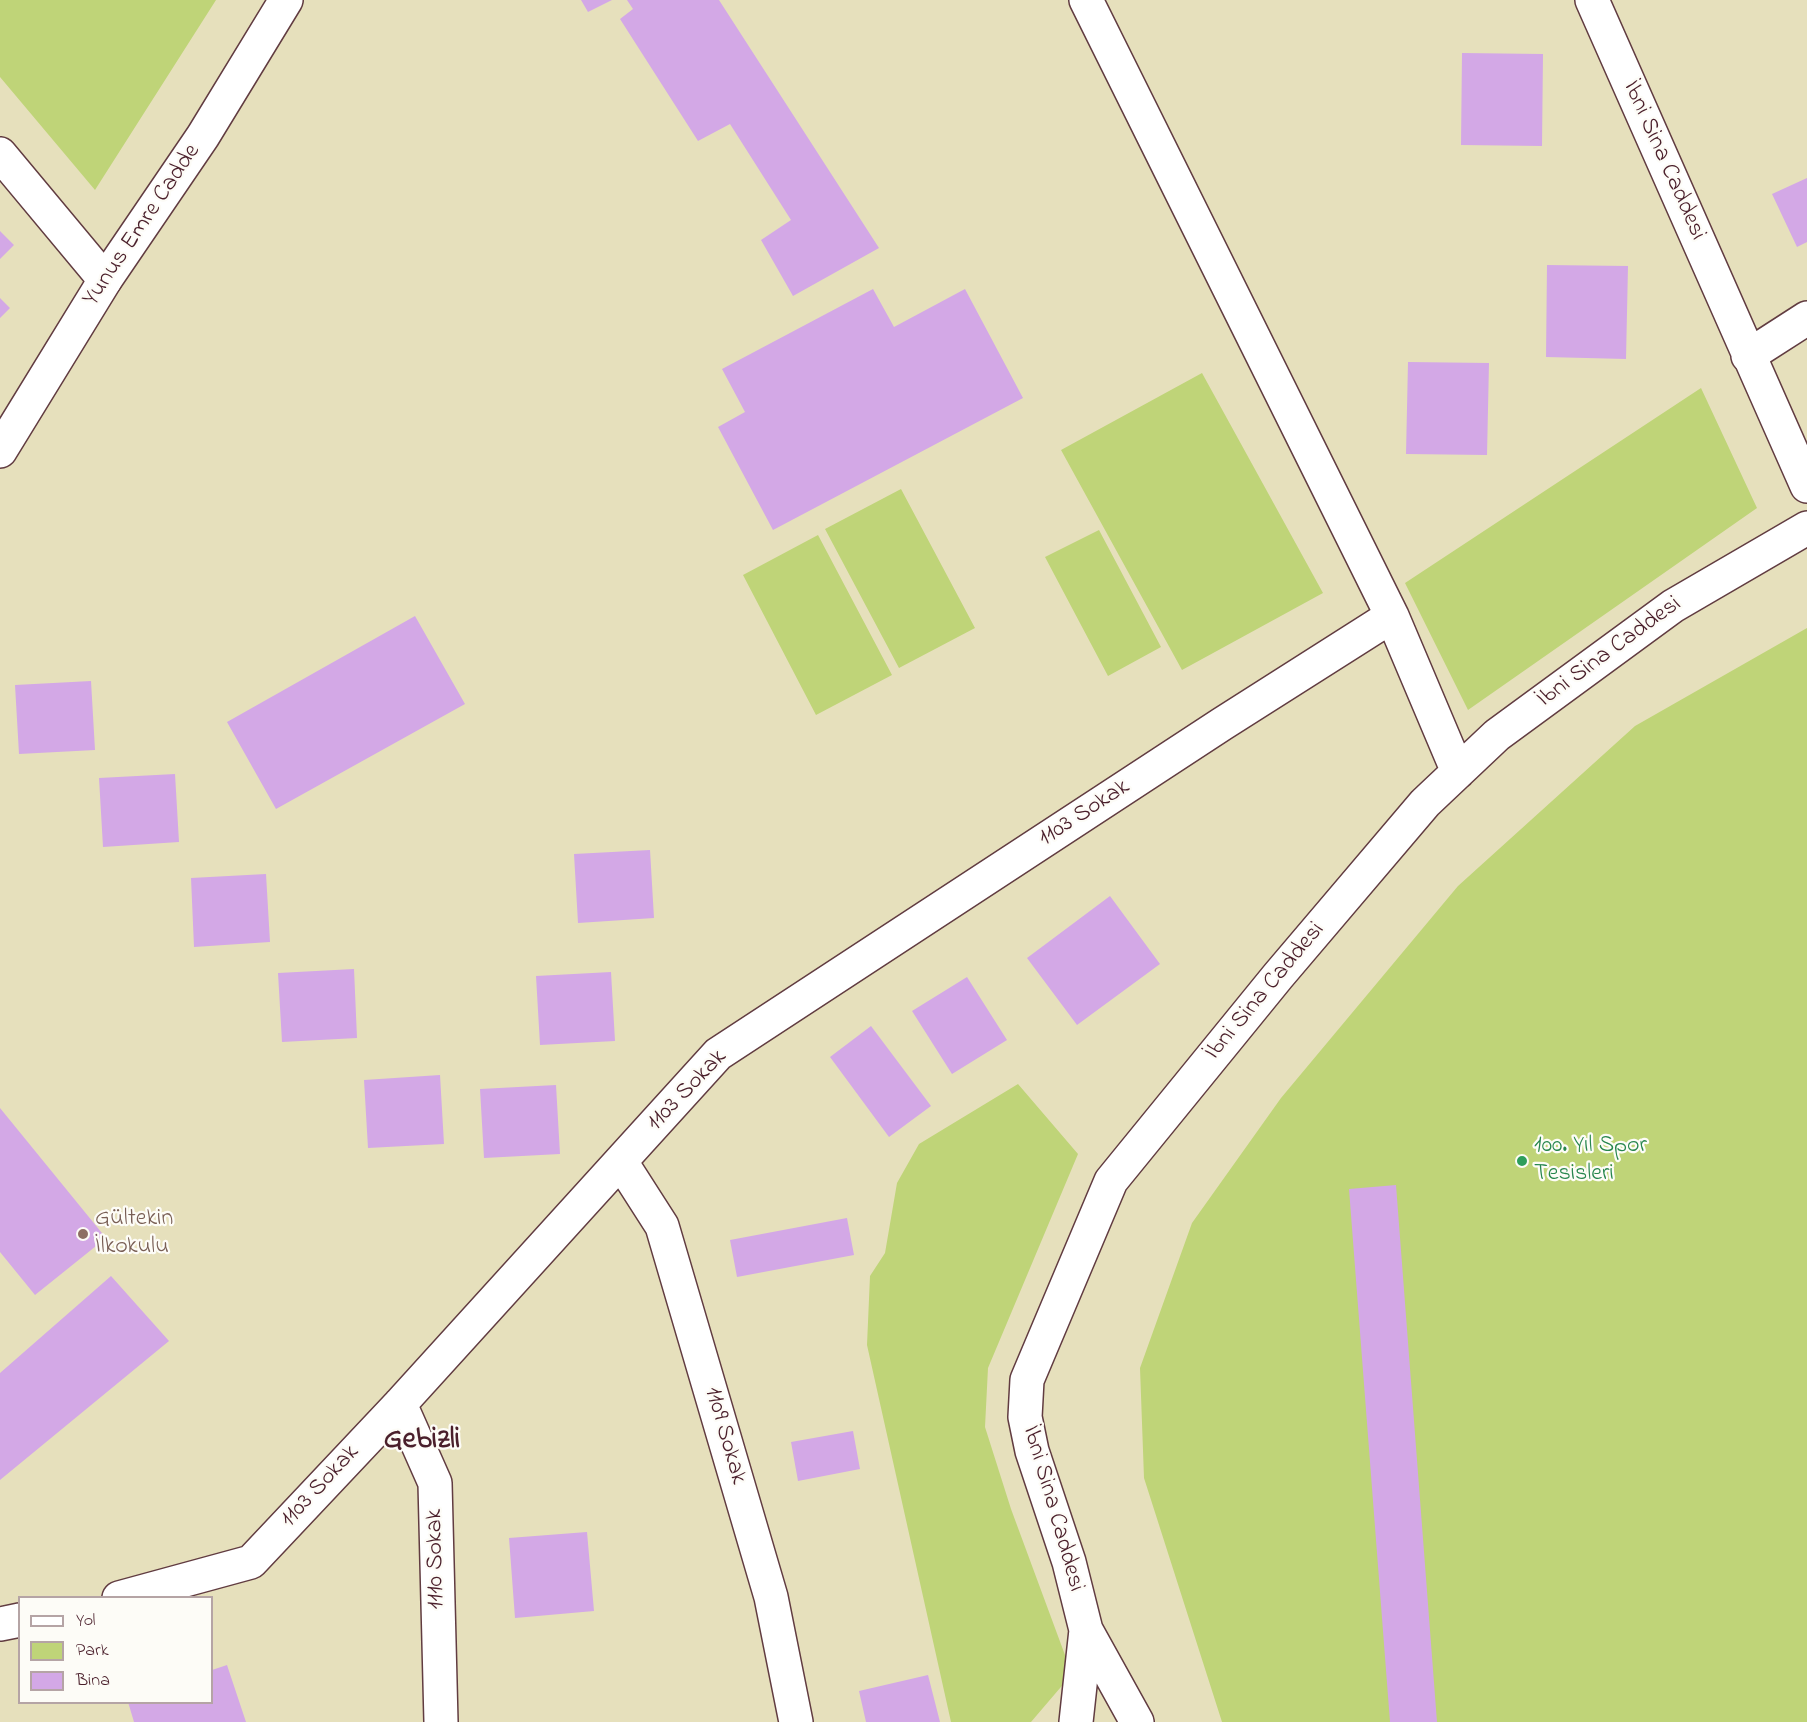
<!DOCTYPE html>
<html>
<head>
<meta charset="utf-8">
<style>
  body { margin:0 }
  #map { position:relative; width:1807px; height:1722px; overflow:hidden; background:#e6e0bc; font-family:"Indie Flower",sans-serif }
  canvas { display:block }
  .legend { position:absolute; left:18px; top:1596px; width:195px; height:108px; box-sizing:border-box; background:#fdfcf7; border:2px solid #b5a4a5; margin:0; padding:8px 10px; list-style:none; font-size:18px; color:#4a1f2b }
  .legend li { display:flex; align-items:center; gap:12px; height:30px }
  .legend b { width:30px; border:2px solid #b5a4a5 }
</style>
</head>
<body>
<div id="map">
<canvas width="1807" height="1722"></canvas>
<ul class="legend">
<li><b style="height:8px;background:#fff"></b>Yol</li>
<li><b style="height:16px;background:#bfd478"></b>Park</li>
<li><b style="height:16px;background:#d3a8e6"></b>Bina</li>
</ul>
</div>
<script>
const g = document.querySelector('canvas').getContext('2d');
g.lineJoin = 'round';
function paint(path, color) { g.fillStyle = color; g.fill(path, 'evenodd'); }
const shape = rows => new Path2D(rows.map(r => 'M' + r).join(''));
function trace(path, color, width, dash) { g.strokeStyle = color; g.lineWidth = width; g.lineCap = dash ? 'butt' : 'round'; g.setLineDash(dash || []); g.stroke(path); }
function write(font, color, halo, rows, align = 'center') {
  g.font = font + ' "Indie Flower",sans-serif'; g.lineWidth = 4.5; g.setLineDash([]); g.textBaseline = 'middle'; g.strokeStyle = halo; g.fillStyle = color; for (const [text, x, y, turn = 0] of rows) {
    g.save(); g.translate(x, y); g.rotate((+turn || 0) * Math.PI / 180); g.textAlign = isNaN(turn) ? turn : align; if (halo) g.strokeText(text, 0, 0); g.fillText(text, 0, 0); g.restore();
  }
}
const green = shape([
  [0,0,216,0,95,190,0,77],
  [1202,373,1323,593,1182,670,1061,450],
  [1701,388,1757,508,1468,710,1405,583],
  [901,489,975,628,899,668,825,529],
  [1099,530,1161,647,1108,676,1045,557],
  [818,535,892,675,816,715,743,575],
  [1807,628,1807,1722,1222,1722,1144,1478,1140,1368,1192,1223,1281,1098,1458,886,1635,726],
  [1018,1084,1078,1154,988,1368,985,1427,1011,1509,1072,1674,1031,1722,951,1722,867,1345,870,1276,885,1253,897,1183,919,1144]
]);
const building = shape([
  [581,0,612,0,588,12],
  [627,0,719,0,879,248,793,296,761,240,791,220,730,124,698,141,620,19,633,9],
  [1462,53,1543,54,1542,146,1461,145],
  [1807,178,1807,242,1797,247,1772,194],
  [0,231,14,245,0,259],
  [1547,265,1628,266,1626,359,1546,357],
  [873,289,894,327,965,289,1023,398,773,530,718,427,745,412,722,369],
  [0,298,10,308,0,318],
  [1408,362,1489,363,1487,455,1406,454],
  [415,616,465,704,276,809,227,722],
  [91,681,95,750,19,754,15,685],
  [175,774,179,842,103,847,99,778],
  [650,850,654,918,578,923,574,854],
  [266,874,270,942,194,947,191,878],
  [1110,896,1160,964,1077,1025,1027,958],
  [354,969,357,1038,282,1042,278,973],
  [611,972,615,1041,540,1045,536,976],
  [967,977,1007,1040,952,1074,912,1011],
  [871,1026,931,1106,889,1137,830,1057],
  [440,1075,444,1144,368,1148,364,1080],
  [556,1085,560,1154,484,1158,480,1089],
  [0,1108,106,1238,35,1295,0,1252],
  [1396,1185,1437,1722,1390,1722,1349,1189],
  [847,1218,854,1255,737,1277,730,1240],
  [111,1276,169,1341,0,1480,0,1373],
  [853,1431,860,1469,798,1481,791,1442],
  [587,1532,594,1611,515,1618,509,1538],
  [227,1665,246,1722,134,1722,128,1702,212,1702,212,1670],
  [928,1675,940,1722,866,1722,859,1691]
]);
const minor = shape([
  [1086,0,1392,616,1458,772],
  [1592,0,1807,486],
  [0,154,105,280],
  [1748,356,1807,318],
  [621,1162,662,1226,771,1597,796,1722],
  [400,1404,435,1483,441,1722],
  [119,1598,251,1562,400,1404,718,1054,1222,724,1392,616],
  [0,1624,20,1620],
  [1076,1722,1086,1630],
  [1137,1722,1086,1630,1069,1562,1032,1451,1025,1417,1027,1380,1111,1181,1278,976,1425,803,1497,735,1673,606,1807,528]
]);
const tertiary = shape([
  [0,451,105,280,203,136,286,0]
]);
const markers = [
  [1522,1161,6,"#2e9e5b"],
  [83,1234,6,"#8d6e63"]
];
const streetNames = [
  ["İbni Sina Caddesi",1663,161,66],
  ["Yunus Emre Cadde",143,226,-56],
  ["İbni Sina Caddesi",1610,653,-36],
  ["1103 Sokak",1085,814,-33],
  ["İbni Sina Caddesi",1266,992,-50],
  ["1103 Sokak",688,1091,-46],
  ["1109 Sokak",724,1436,74],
  ["1103 Sokak",321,1487,-47],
  ["İbni Sina Caddesi",1052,1509,74],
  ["1110 Sokak",437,1559,-91]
];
const leisureNames = [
  ["100. Yıl Spor",1534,1147],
  ["Tesisleri",1534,1175]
];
const educationNames = [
  ["Gültekin",95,1220],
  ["İlkokulu",95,1248]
];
const districtNames = [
  ["Gebizli",422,1442]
];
paint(green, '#bfd478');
paint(building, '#d3a8e6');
trace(minor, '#613c41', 36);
trace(tertiary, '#613c41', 36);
trace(minor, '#fff', 33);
trace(tertiary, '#fff', 33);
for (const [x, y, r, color] of markers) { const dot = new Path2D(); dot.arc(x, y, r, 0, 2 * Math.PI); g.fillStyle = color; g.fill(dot); trace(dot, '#fdfcf7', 2); }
write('24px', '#4a1f2b', '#fdfcf7', streetNames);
write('24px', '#27864d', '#fdfcf7', leisureNames, 'left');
write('24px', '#785e54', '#fdfcf7', educationNames, 'left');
write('bold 30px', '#4a1f2b', '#fdfcf7', districtNames);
</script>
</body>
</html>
